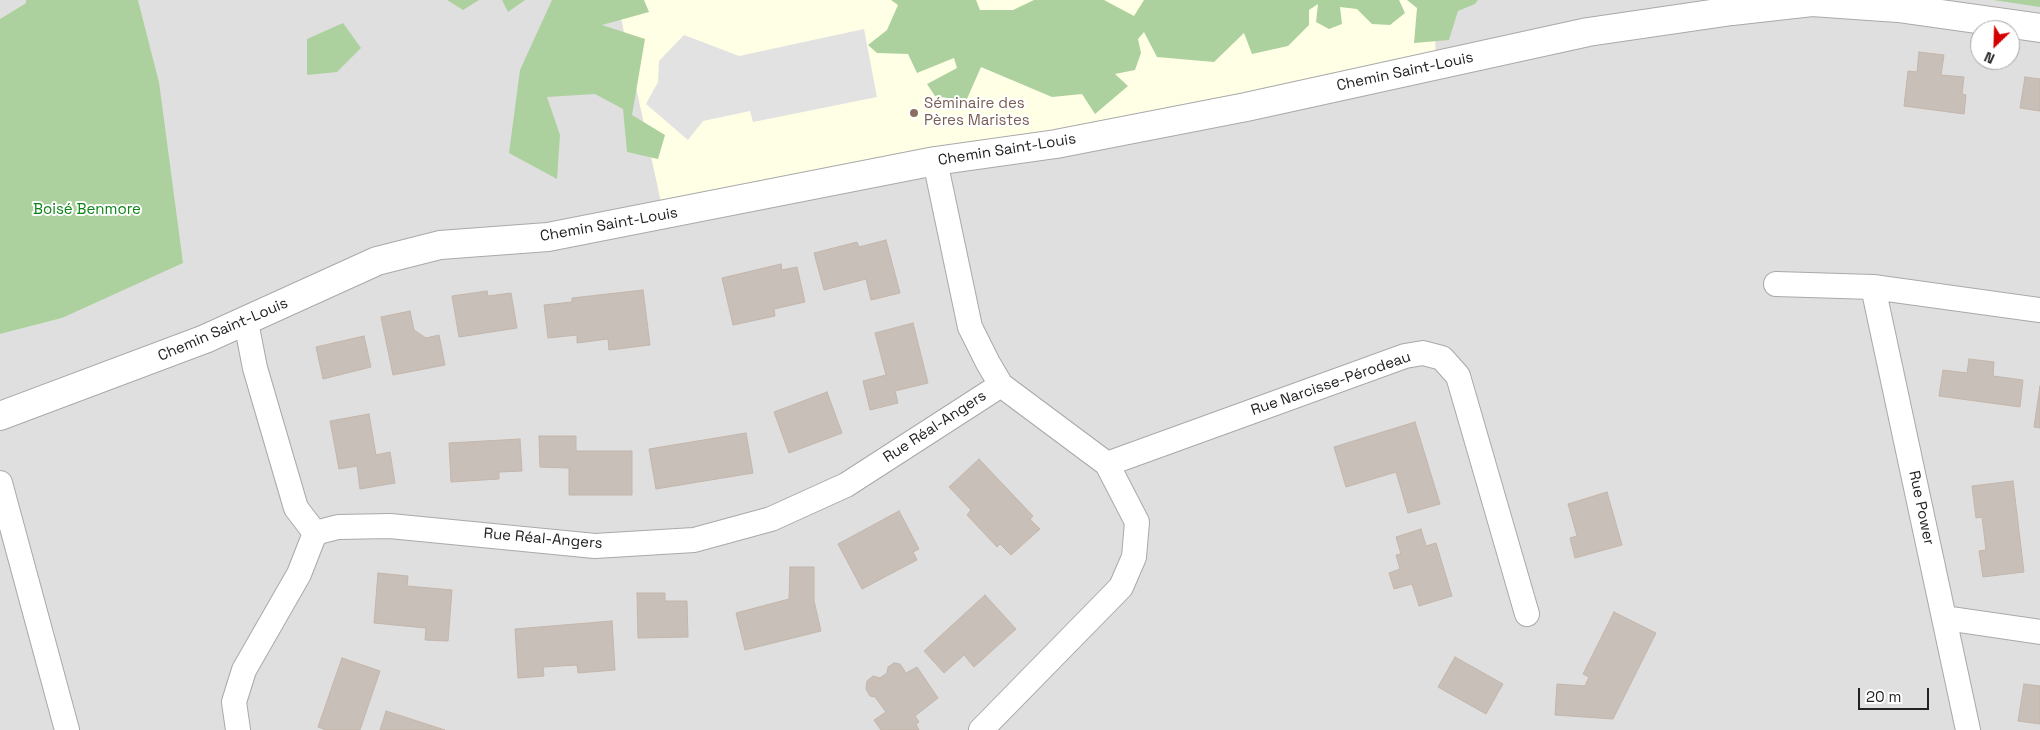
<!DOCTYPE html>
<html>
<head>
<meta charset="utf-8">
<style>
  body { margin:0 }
  #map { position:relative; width:2040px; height:730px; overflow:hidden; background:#f2efe9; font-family:"Space Grotesk",sans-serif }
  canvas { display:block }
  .north { position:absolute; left:1970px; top:20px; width:50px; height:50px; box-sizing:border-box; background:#fff; border:1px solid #a7a7a7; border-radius:50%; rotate:204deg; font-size:14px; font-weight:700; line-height:20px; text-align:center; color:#222 }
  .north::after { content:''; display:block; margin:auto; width:18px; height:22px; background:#d40000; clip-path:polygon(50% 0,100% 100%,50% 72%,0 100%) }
  .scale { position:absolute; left:1858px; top:688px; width:71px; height:22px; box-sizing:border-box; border:2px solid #222; border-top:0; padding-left:6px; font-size:15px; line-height:18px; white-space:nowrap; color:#222; -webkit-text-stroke:4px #fff; paint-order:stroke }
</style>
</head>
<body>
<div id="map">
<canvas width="2040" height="730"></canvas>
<div class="north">N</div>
<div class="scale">20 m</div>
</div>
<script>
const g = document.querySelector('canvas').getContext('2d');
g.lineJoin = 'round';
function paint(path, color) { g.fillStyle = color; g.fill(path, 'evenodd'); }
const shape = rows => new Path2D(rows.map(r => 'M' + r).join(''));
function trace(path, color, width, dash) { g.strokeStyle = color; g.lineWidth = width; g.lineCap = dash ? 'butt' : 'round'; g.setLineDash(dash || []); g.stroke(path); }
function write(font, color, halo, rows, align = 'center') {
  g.font = font + ' "Space Grotesk",sans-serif'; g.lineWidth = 4; g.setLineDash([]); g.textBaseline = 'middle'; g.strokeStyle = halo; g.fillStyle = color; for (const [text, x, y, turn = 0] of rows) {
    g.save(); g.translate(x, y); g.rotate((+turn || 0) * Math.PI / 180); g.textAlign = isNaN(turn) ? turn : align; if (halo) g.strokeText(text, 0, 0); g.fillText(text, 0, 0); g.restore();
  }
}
const residential = shape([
  [0,0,26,0,26,3,0,19],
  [138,0,2040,0,2040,730,0,730,0,334,62,318,159,82],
  [1980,30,2010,30,2010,60,1980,60]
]);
const education = shape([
  [617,0,1434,0,1436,66,664,216]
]);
const forest = shape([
  [26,0,138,0,159,82,183,263,62,318,0,334,0,19,26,3],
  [447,0,479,0,463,10],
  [502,0,525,0,508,12],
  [552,0,644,0,649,12,602,25,645,39,632,115,665,135,658,159,627,152,623,109,595,94,547,97,560,135,557,179,509,153,520,70],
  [891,0,976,0,980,10,1013,10,1034,0,1104,0,1134,16,1144,0,1399,0,1405,13,1390,25,1372,24,1357,9,1340,7,1342,24,1329,29,1316,22,1318,4,1309,10,1309,25,1288,46,1252,54,1244,33,1214,62,1157,57,1144,32,1138,39,1141,53,1135,70,1115,74,1128,86,1095,114,1082,94,1052,97,981,67,966,101,935,96,927,84,957,68,954,58,917,73,908,54,877,53,868,45,887,30,898,5],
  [1407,0,1478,0,1475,4,1458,11,1449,40,1414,43,1417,8],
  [1993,0,2040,0,2040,7],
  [343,23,361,48,337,72,307,75,307,39]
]);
const parking = shape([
  [864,29,877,97,753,122,750,111,703,121,688,140,646,104,658,82,659,61,684,35,739,56]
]);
const building = shape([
  [1919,52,1944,55,1941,75,1964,77,1962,94,1966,95,1964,114,1904,106,1908,71,1917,72,1919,52],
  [2025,77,2040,79,2040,111,2020,108,2025,77],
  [886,240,900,293,871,300,866,279,824,290,814,253,857,242,859,247,886,240],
  [781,264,782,270,797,267,805,302,774,309,775,316,733,325,722,278,781,264],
  [643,290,650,345,609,350,608,339,577,343,577,335,548,338,544,305,572,302,572,298,643,290],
  [487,291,488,296,511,293,517,328,459,337,452,296,487,291],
  [410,311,414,330,426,338,439,335,445,365,393,375,381,317,410,311],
  [913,323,928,383,895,391,898,403,870,410,863,381,886,375,875,333,913,323],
  [364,336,371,367,323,379,316,347,364,336],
  [1969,359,1994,362,1993,376,2023,380,2020,407,1939,396,1943,370,1967,373,1969,359],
  [2040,386,2040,428,2034,427,2040,386],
  [827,392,842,433,789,453,774,412,827,392],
  [369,414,376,455,390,452,395,483,360,489,357,466,339,469,330,421,369,414],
  [1415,422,1440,504,1408,513,1396,472,1346,487,1334,447,1415,422],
  [746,433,753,473,656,489,649,449,746,433],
  [539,436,576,436,576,451,632,451,632,495,569,495,569,468,540,467,539,436],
  [520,439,522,471,499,472,499,479,451,482,449,443,520,439],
  [979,459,1033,516,1030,519,1040,529,1011,555,1000,544,997,547,967,515,971,510,949,487,979,459],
  [2013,481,2024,572,1983,577,1979,551,1986,550,1982,517,1976,518,1972,486,2013,481],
  [1607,492,1622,545,1575,558,1570,538,1577,536,1568,504,1607,492],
  [899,511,919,549,913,552,917,560,862,589,838,544,899,511],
  [1421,529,1426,546,1436,543,1452,596,1419,606,1412,584,1394,589,1389,573,1400,569,1396,555,1401,554,1396,537,1421,529],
  [790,567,814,567,814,601,821,631,745,650,736,613,789,599,790,567],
  [378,573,408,576,407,586,452,590,448,641,425,640,426,628,374,623,378,573],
  [637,593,665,593,665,601,687,601,688,637,638,638,637,593],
  [985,595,1016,629,974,667,964,655,944,673,924,651,985,595],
  [1614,612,1656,633,1613,719,1555,715,1557,684,1585,686,1589,677,1583,674,1614,612],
  [612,621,615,670,578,673,577,665,543,667,544,676,518,678,515,629,612,621],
  [1455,657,1503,684,1486,714,1438,687,1455,657],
  [342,658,380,671,360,730,326,730,318,727,342,658],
  [894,663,900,664,906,673,917,667,938,698,915,716,919,722,916,724,919,730,881,730,874,720,886,712,875,697,870,696,866,689,867,681,873,676,880,678,887,673,888,667,894,663],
  [2024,684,2040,686,2040,724,2018,721,2024,684],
  [386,711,445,730,380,730,386,711]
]);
const minor = shape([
  [935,161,970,327,988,363,1001,385,1107,464,1137,522,1134,557,1121,587,981,730],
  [1776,284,1873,287,2040,310],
  [1873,287,1968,730],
  [246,322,255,368,296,508,315,533],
  [1107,464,1405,356,1423,353,1442,358,1458,376,1527,614],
  [0,483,67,730],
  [315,533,338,527,390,526,595,546,694,540,771,519,846,485,1001,385],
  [1945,618,2040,632],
  [238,730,234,702,244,670,299,574,315,533]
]);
const tertiary = shape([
  [0,416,205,339,377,261,440,245,548,237,935,161,1056,144,1246,107,1588,32,1732,11,1812,2,1898,8,2040,28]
]);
const markers = [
  [914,113,5,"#8d6e63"]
];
const streetNames = [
  ["Chemin Saint-Louis",1405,72,-12],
  ["Chemin Saint-Louis",1007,150,-9],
  ["Chemin Saint-Louis",609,225,-10],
  ["Chemin Saint-Louis",223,330,-23],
  ["Rue Narcisse-Pérodeau",1331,384,-19],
  ["Rue Réal-Angers",935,427,-33],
  ["Rue Power",1921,508,78],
  ["Rue Réal-Angers",543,539,5]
];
const educationNames = [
  ["Séminaire des",924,104],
  ["Pères Maristes",924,121]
];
const parkNames = [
  ["Boisé Benmore",87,210]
];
paint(residential, '#e0dfdf');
paint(education, '#ffffe5');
paint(forest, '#add19e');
paint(parking, '#e2e2e2');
paint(building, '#c7bfb8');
trace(building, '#c4b6ab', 1);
trace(minor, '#a9a9a9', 26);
trace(tertiary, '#a9a9a9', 30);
trace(minor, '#fff', 24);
trace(tertiary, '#fff', 28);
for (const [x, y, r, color] of markers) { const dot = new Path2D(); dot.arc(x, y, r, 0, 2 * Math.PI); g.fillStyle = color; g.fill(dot); trace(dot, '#fff', 2); }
write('15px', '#222', '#fff', streetNames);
write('15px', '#785e54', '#fff', educationNames, 'left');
write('15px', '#0c8416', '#fff', parkNames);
</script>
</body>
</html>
